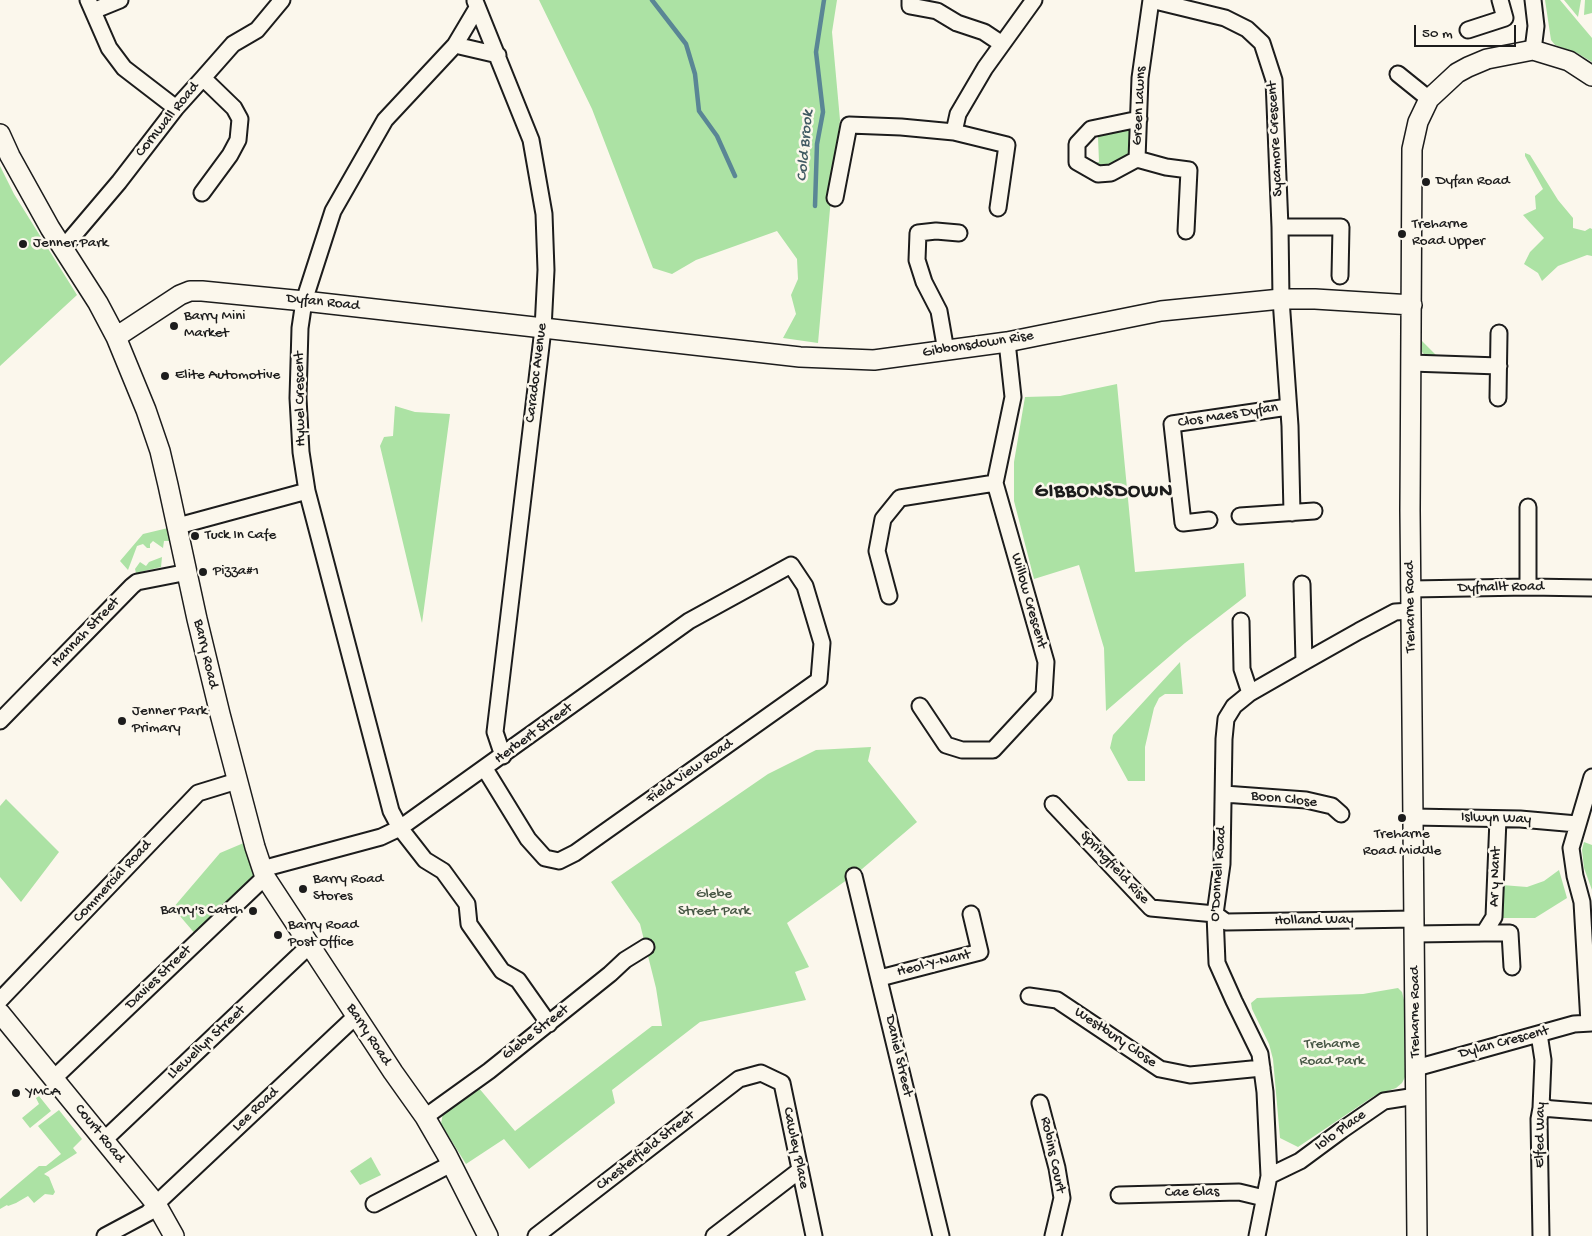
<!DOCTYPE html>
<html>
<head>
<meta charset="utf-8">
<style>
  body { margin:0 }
  #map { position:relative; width:1592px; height:1236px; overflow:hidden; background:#fbf7ec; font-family:"Gochi Hand",sans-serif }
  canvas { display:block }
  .scale { position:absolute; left:1414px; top:25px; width:102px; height:22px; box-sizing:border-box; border:2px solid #1c1c1c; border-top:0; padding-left:6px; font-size:15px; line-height:18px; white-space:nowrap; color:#1c1c1c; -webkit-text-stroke:4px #fbf7ec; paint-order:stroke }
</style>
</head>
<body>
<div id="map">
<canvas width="1592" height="1236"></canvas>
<div class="scale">50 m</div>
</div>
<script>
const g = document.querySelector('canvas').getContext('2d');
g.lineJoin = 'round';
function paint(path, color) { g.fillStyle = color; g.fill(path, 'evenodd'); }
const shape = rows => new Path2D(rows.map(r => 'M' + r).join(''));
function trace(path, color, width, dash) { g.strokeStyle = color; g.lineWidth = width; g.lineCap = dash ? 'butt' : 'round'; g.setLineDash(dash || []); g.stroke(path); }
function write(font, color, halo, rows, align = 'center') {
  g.font = font + ' "Gochi Hand",sans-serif'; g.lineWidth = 5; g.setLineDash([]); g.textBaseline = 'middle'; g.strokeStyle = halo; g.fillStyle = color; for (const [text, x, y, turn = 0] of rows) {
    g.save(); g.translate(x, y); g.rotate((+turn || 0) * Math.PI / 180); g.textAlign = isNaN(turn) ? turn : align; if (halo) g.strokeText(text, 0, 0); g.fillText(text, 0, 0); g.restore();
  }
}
const green = shape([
  [539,0,837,0,832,32,840,120,830,209,818,343,783,338,796,314,791,295,798,279,797,259,777,231,696,260,672,274,653,268,592,109],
  [1545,0,1560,0,1592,38,1592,62,1577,53,1555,45,1551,40],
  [1564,0,1581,0,1578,17],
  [1585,0,1592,0,1592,13,1584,15],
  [1129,129,1134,133,1132,154,1126,160,1099,169,1089,163,1099,162,1098,137,1089,136],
  [1525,153,1530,155,1558,200,1573,218,1573,228,1585,231,1590,228,1592,229,1592,256,1587,255,1558,266,1542,281,1538,273,1524,264,1530,252,1544,238,1523,215,1536,209,1535,196,1543,189,1525,156],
  [0,166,14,194,77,295,0,366],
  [1422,341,1437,356,1437,358,1426,356,1422,352],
  [1117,384,1135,572,1244,563,1246,596,1185,643,1106,711,1104,648,1079,565,1034,579,1014,501,1014,462,1025,397,1060,396],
  [395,406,415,412,450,414,422,623,380,446,384,437,393,436],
  [168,528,169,541,164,541,163,548,153,541,150,544,150,548,147,548,143,544,137,546,128,570,120,561,143,534],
  [162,557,161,567,136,573,135,569,140,562,146,566,149,562],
  [1180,662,1183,694,1165,694,1159,698,1154,708,1145,747,1145,781,1128,781,1110,748,1113,735],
  [871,747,868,761,917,822,862,869,787,923,809,967,795,972,806,1000,700,1022,612,1090,615,1103,529,1169,504,1139,466,1164,441,1124,443,1113,478,1087,515,1131,652,1026,662,1026,656,988,640,924,611,882,768,774,816,750],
  [6,799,59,852,21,902,0,877,0,806],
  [246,842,256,879,197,936,173,908,220,853],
  [1584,842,1592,845,1592,890,1584,868,1582,850],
  [1559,870,1567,898,1535,918,1500,918,1502,885,1527,887,1544,881],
  [1398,988,1402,992,1404,1000,1405,1077,1402,1083,1396,1088,1374,1096,1298,1147,1280,1138,1273,1059,1269,1044,1252,1009,1251,1003,1257,998,1363,994],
  [39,1096,51,1111,30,1128,22,1118,39,1104,36,1098],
  [59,1110,82,1139,73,1148,77,1153,44,1174,49,1177,55,1192,53,1195,45,1194,34,1203,28,1196,16,1203,8,1206,7,1205,0,1209,0,1199,39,1166,46,1166,61,1154,38,1126],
  [371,1157,381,1175,360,1185,350,1171]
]);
const stream = shape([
  [652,0,686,44,695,74,699,111,717,136,735,176],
  [815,206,817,144,823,112,816,52,824,0]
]);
const minor = shape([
  [88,0,109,48,124,68,176,108],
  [910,0,910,6,937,11,957,23,984,32,1002,44],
  [1151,0,1225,18,1247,29,1262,43,1274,80,1280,227,1281,299,1290,426,1292,513],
  [1151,0,1140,78,1137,159,1166,167,1189,170,1186,231],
  [1533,0,1536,26,1533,50],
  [475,1,531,140,544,214,546,270,543,329,495,732,503,756],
  [477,8,455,45,385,120,333,211,304,301,300,328,298,398,301,452,307,491,391,811,400,828,425,860,443,871,467,904,469,924,502,971,518,980,549,1024],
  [93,11,120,0],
  [1468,30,1505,18,1500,0],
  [455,45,498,55],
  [1398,74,1429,99],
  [954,132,1007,145,998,208],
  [1137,159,1111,173,1098,174,1077,162,1077,144,1091,129,1139,119],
  [202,193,230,155,238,140,240,119,234,108,203,78],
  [835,198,849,125,901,127,954,132,958,114,985,68,1034,0],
  [1280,227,1341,227,1340,276],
  [63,248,119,182,176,108,203,78,233,44,257,30,282,0],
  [946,351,939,311,924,282,917,260,918,233,936,231,959,233],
  [1411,363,1499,366],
  [1498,398,1499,333],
  [1528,507,1528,587],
  [1240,516,1314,511],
  [1209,520,1183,523,1172,424,1288,407],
  [178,526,307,491],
  [1302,584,1304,662],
  [1411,589,1528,587,1592,588],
  [889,596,877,551,883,519,900,498,995,483],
  [1241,621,1242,669,1250,693],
  [920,706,946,745,962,750,993,750,1044,695,1046,662,995,483,1013,397,1007,342],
  [0,721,132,586,137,582,188,572],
  [1224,794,1306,800,1332,806,1341,814],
  [1053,804,1151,908,1215,914,1226,922,1415,919],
  [1413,817,1520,819,1577,824],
  [1498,819,1494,917,1484,933,1510,933,1512,967],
  [262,869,381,837,400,828,689,621,791,565,805,586,822,643,819,680,575,853,559,861,545,858,528,839,485,769],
  [854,876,941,1236],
  [1415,934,1484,933],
  [880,978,980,952,971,914],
  [1029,996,1057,1000,1160,1069,1190,1075,1262,1068],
  [0,1000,198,793,237,781],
  [1589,1023,1582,902,1575,876,1571,848,1592,777],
  [1539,1034,1543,1060,1541,1108,1539,1119,1541,1236],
  [1416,1068,1574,1024,1592,1023],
  [53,1079,265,877],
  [1040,1103,1057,1168,1062,1198,1053,1236],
  [1541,1108,1592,1112],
  [425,1117,489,1071,610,974,625,960,646,947],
  [104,1140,310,945],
  [1269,1176,1300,1161,1342,1130,1384,1101,1416,1096],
  [1119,1195,1239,1192,1264,1198],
  [374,1204,451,1164],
  [105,1236,148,1213,156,1204,356,1016],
  [536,1236,739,1079,761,1073,782,1083,814,1236],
  [714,1236,800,1170],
  [1257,1236,1269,1176,1265,1092,1260,1054,1234,1001,1217,963,1215,914,1222,864,1224,739,1226,719,1234,706,1250,693,1304,662,1359,631,1395,612,1411,611]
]);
const tertiary = shape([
  [0,134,10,156,50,228,98,303,116,337,146,410,160,451,168,485,197,619,220,714,255,847,265,877,393,1072,425,1117,447,1155,488,1236],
  [116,337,180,295,190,291,202,291,304,301,800,357,874,360,1007,342,1161,311,1281,299,1315,299,1412,305],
  [0,1013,156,1204,174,1236],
  [1417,1236,1410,510,1412,149,1418,122,1429,99,1457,73,1468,67,1487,59,1533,50,1569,61,1592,76]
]);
const markers = [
  [1426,182,5,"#1c1c1c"],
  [1402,234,5,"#1c1c1c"],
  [23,244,5,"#1c1c1c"],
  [174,326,5,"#1c1c1c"],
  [165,376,5,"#1c1c1c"],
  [195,536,5,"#1c1c1c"],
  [203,572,5,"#1c1c1c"],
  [122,721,5,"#1c1c1c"],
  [1402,818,5,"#1c1c1c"],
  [303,889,5,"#1c1c1c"],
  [253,911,5,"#1c1c1c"],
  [278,935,5,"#1c1c1c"],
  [16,1093,5,"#1c1c1c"]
];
const streetNames = [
  ["Green Lawns",1140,106,-87],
  ["Cornwall Road",168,120,-51],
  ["Sycamore Crescent",1276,139,-93],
  ["Dyfan Road",323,303,6],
  ["Gibbonsdown Rise",978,345,-9],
  ["Caradoc Avenue",537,373,-83],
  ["Hywel Crescent",301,399,-91],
  ["Clos Maes Dyfan",1228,416,-9],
  ["Dyfnallt Road",1501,588,-1],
  ["Willow Crescent",1028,601,74],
  ["Treharne Road",1411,607,-91],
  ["Hannah Street",86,633,-46],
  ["Barry Road",205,654,77],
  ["Herbert Street",534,734,-36],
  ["Field View Road",690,772,-35],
  ["Boon Close",1284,800,6],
  ["Islwyn Way",1496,819,2],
  ["Springfield Rise",1114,868,47],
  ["O'Donnell Road",1219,874,-86],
  ["Ar y Nant",1496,877,-88],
  ["Commercial Road",113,882,-47],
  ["Holland Way",1314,921,-1],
  ["Heol-Y-Nant",934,964,-14],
  ["Davies Street",159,978,-44],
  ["Treharne Road",1416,1012,-90],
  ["Glebe Street",536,1033,-38],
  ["Barry Road",368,1035,57],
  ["Westbury Close",1115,1038,34],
  ["Llewellyn Street",207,1043,-43],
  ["Dylan Crescent",1504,1043,-15],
  ["Daniel Street",898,1056,77],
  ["Lee Road",256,1110,-43],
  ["Iolo Place",1341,1131,-36],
  ["Court Road",99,1134,51],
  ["Elfed Way",1541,1135,-89],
  ["Cawley Place",795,1148,78],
  ["Chesterfield Street",646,1151,-38],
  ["Robins Court",1052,1155,78],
  ["Cae Glas",1192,1193,-1]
];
const poiNames = [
  ["Dyfan Road",1436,182],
  ["Treharne",1412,225],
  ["Road Upper",1412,242],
  ["Jenner Park",33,244],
  ["Barry Mini",184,317],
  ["Market",184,334],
  ["Elite Automotive",175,376],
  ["Tuck In Cafe",205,536],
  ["Pizza#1",213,572],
  ["Jenner Park",132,712],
  ["Primary",132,729],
  ["Treharne",1402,835,"center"],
  ["Road Middle",1402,852,"center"],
  ["Barry Road",313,880],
  ["Stores",313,897],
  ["Barry's Catch",243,911,"right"],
  ["Barry Road",288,926],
  ["Post Office",288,943],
  ["YMCA",26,1093]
];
const parkNames = [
  ["Glebe",714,895],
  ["Street Park",714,912],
  ["Treharne",1332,1045],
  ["Road Park",1332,1062]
];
const waterNames = [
  ["Cold Brook",806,146,-85]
];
const districtNames = [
  ["GIBBONSDOWN",1104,493]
];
paint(green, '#ace2a4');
trace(stream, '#5a8695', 4.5);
trace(minor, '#1c1c1c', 19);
trace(tertiary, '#1c1c1c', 22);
trace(minor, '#fbf7ec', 15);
trace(tertiary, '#fbf7ec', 19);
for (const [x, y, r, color] of markers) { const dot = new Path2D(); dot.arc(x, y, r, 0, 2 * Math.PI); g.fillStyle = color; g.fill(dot); trace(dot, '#fbf7ec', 2); }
write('15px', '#1c1c1c', '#fbf7ec', streetNames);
write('15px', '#1c1c1c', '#fbf7ec', poiNames, 'left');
write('15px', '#475745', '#fbf7ec', parkNames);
write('italic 16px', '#405a62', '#fbf7ec', waterNames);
g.letterSpacing = '1px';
write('bold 20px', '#1c1c1c', '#fbf7ec', districtNames);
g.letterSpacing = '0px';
</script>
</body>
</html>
